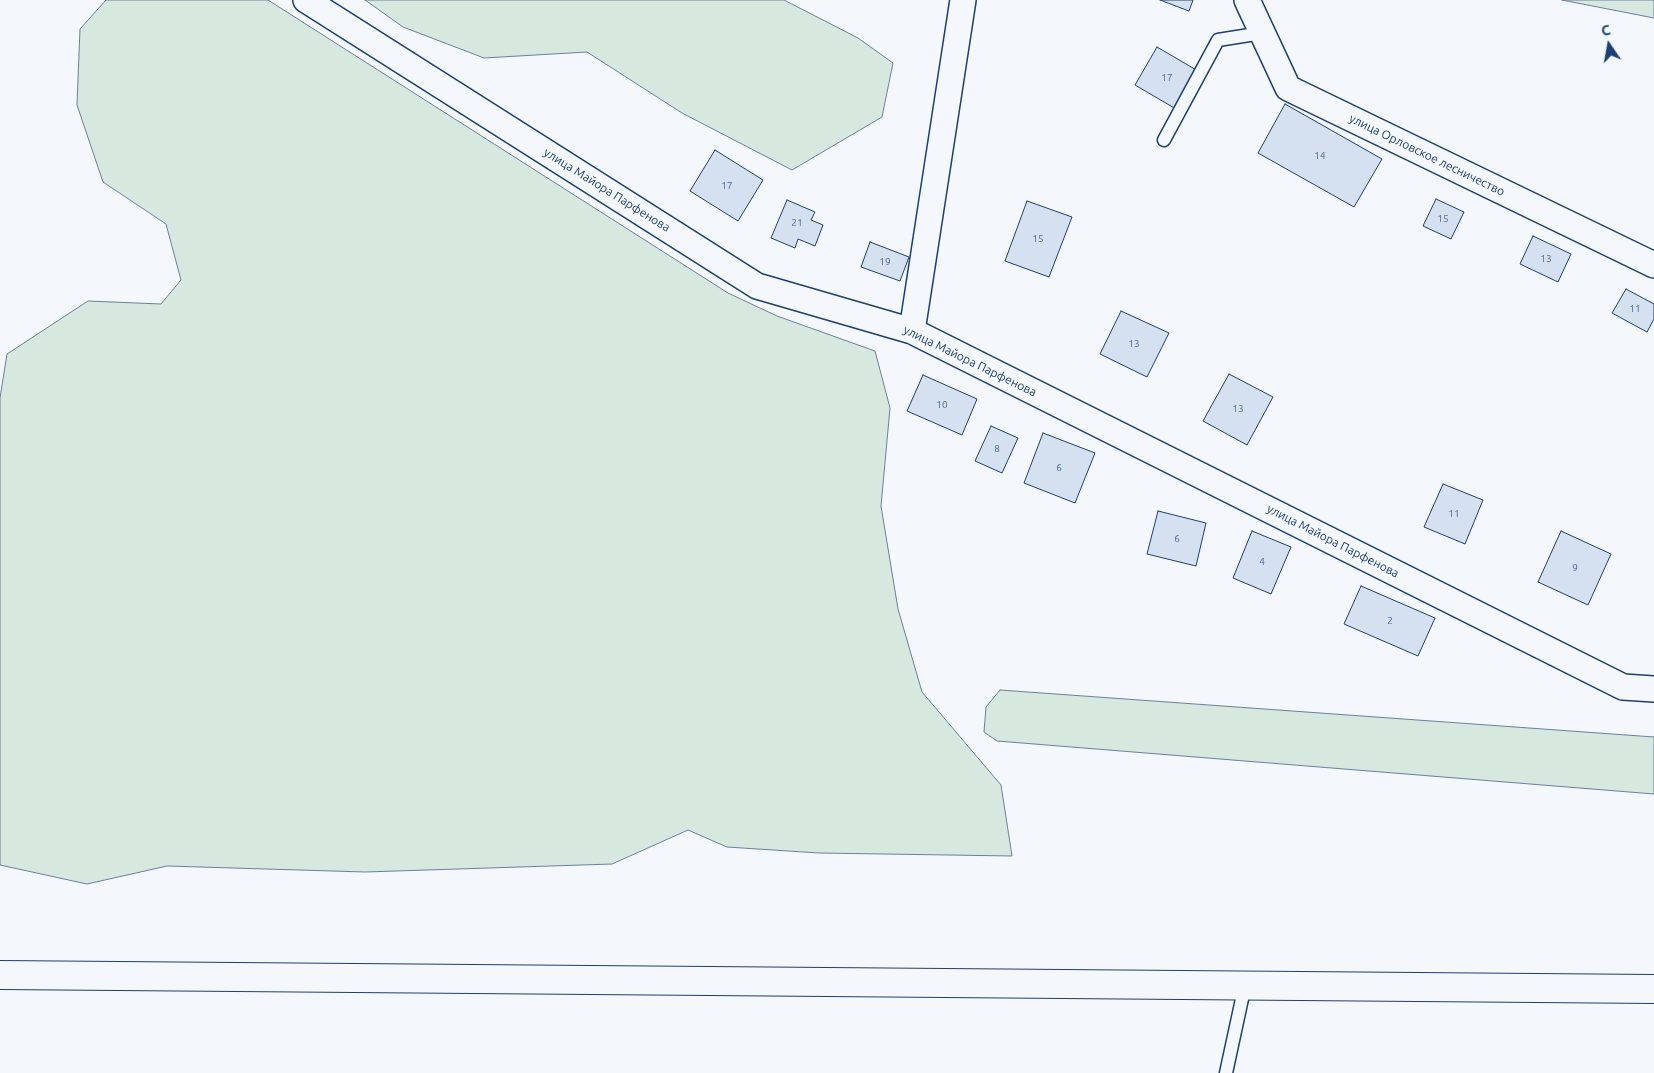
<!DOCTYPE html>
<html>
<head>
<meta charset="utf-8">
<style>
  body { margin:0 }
  #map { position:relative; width:1654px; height:1073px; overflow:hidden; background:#f4f7fb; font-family:Ubuntu,sans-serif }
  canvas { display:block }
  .north { position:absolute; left:1584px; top:20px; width:50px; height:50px; -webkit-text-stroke:4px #f4f7fb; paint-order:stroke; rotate:348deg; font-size:14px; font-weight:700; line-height:20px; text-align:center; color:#1d3f73 }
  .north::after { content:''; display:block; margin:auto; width:18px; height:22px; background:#1d3f73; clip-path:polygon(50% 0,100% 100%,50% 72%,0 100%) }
</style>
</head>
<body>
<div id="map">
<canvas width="1654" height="1073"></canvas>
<div class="north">С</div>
</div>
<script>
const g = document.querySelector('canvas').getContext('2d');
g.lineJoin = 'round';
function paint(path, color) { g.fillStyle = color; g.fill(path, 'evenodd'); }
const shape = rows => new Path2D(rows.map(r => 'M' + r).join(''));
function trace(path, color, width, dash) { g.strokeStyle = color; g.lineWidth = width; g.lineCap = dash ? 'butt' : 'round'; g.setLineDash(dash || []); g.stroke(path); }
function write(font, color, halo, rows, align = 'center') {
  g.font = font + ' Ubuntu,sans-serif'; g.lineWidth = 4; g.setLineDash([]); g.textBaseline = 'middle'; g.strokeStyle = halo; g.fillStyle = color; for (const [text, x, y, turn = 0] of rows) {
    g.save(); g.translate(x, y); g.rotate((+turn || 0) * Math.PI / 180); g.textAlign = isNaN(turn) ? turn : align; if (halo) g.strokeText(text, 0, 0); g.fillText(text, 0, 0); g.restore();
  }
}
const green = shape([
  [106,0,268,0,728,293,777,316,875,351,890,408,881,506,898,609,922,692,1001,785,1012,856,819,853,727,847,688,830,612,864,365,872,167,866,87,884,0,865,0,398,7,354,88,301,161,304,181,280,166,224,103,182,77,105,80,29,106,0],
  [365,0,784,0,858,38,893,63,882,117,792,170,682,113,587,52,484,58,403,27,365,0],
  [1562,0,1654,0,1654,18,1562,0],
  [1000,690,1654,737,1654,794,997,741,984,732,986,707,1000,690]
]);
const building = shape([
  [1160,0,1193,0,1189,11,1160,0],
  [1157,47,1198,71,1176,109,1135,85,1157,47],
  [1285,104,1382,159,1354,207,1258,153,1285,104],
  [715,150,763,180,738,221,690,191,715,150],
  [1436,199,1464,212,1451,239,1423,226,1436,199],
  [787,200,815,212,811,220,823,225,815,246,798,239,795,248,771,238,787,200],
  [1027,201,1072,217,1049,277,1005,261,1027,201],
  [1533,236,1571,254,1558,282,1520,264,1533,236],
  [870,242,909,257,900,281,861,267,870,242],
  [1626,289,1654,304,1654,319,1647,332,1612,313,1626,289],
  [1121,311,1169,333,1147,377,1100,354,1121,311],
  [1229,374,1273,397,1247,445,1203,421,1229,374],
  [923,375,977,399,962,435,907,411,923,375],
  [991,426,1018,438,1002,473,975,461,991,426],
  [1043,433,1095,453,1075,503,1024,483,1043,433],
  [1443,484,1483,500,1465,544,1424,527,1443,484],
  [1158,511,1206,523,1196,566,1147,554,1158,511],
  [1252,531,1291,547,1271,594,1233,578,1252,531],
  [1561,531,1611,554,1588,605,1538,582,1561,531],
  [1361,586,1435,618,1418,656,1344,624,1361,586]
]);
const lane = shape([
  [1164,140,1218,40,1262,33],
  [1226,1073,1245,985]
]);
const street = shape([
  [306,0,757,286,912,331,1623,687,1654,689],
  [1247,0,1288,88,1654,265],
  [912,331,963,0]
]);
const primary = shape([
  [0,975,1654,989]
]);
const numberNames = [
  ["17",1167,78],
  ["14",1320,156],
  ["17",727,186],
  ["15",1443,219],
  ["21",797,223],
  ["15",1038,239],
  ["13",1546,259],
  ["19",885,262],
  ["11",1635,309],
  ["13",1134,344],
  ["10",942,405],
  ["13",1238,409],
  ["8",997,449],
  ["6",1059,468],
  ["11",1454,514],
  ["6",1177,539],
  ["4",1262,562],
  ["9",1575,568],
  ["2",1390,621]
];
const streetNames = [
  ["улица Орловское лесничество",1427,155,26],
  ["улица Майора Парфенова",607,190,32],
  ["улица Майора Парфенова",970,361,26],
  ["улица Майора Парфенова",1333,541,27]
];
paint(green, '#d7e8df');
trace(green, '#687fa3', 1);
paint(building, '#d5e0f0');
trace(building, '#1d3f73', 1);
trace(lane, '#1d3f73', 15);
trace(street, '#1d3f73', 28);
trace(primary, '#1d3f73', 30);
trace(lane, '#f4f7fb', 12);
trace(street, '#f4f7fb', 25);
trace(primary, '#f4f7fb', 28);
write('10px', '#4b6792', null, numberNames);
write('12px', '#1d3f73', '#f4f7fb', streetNames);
</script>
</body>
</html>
